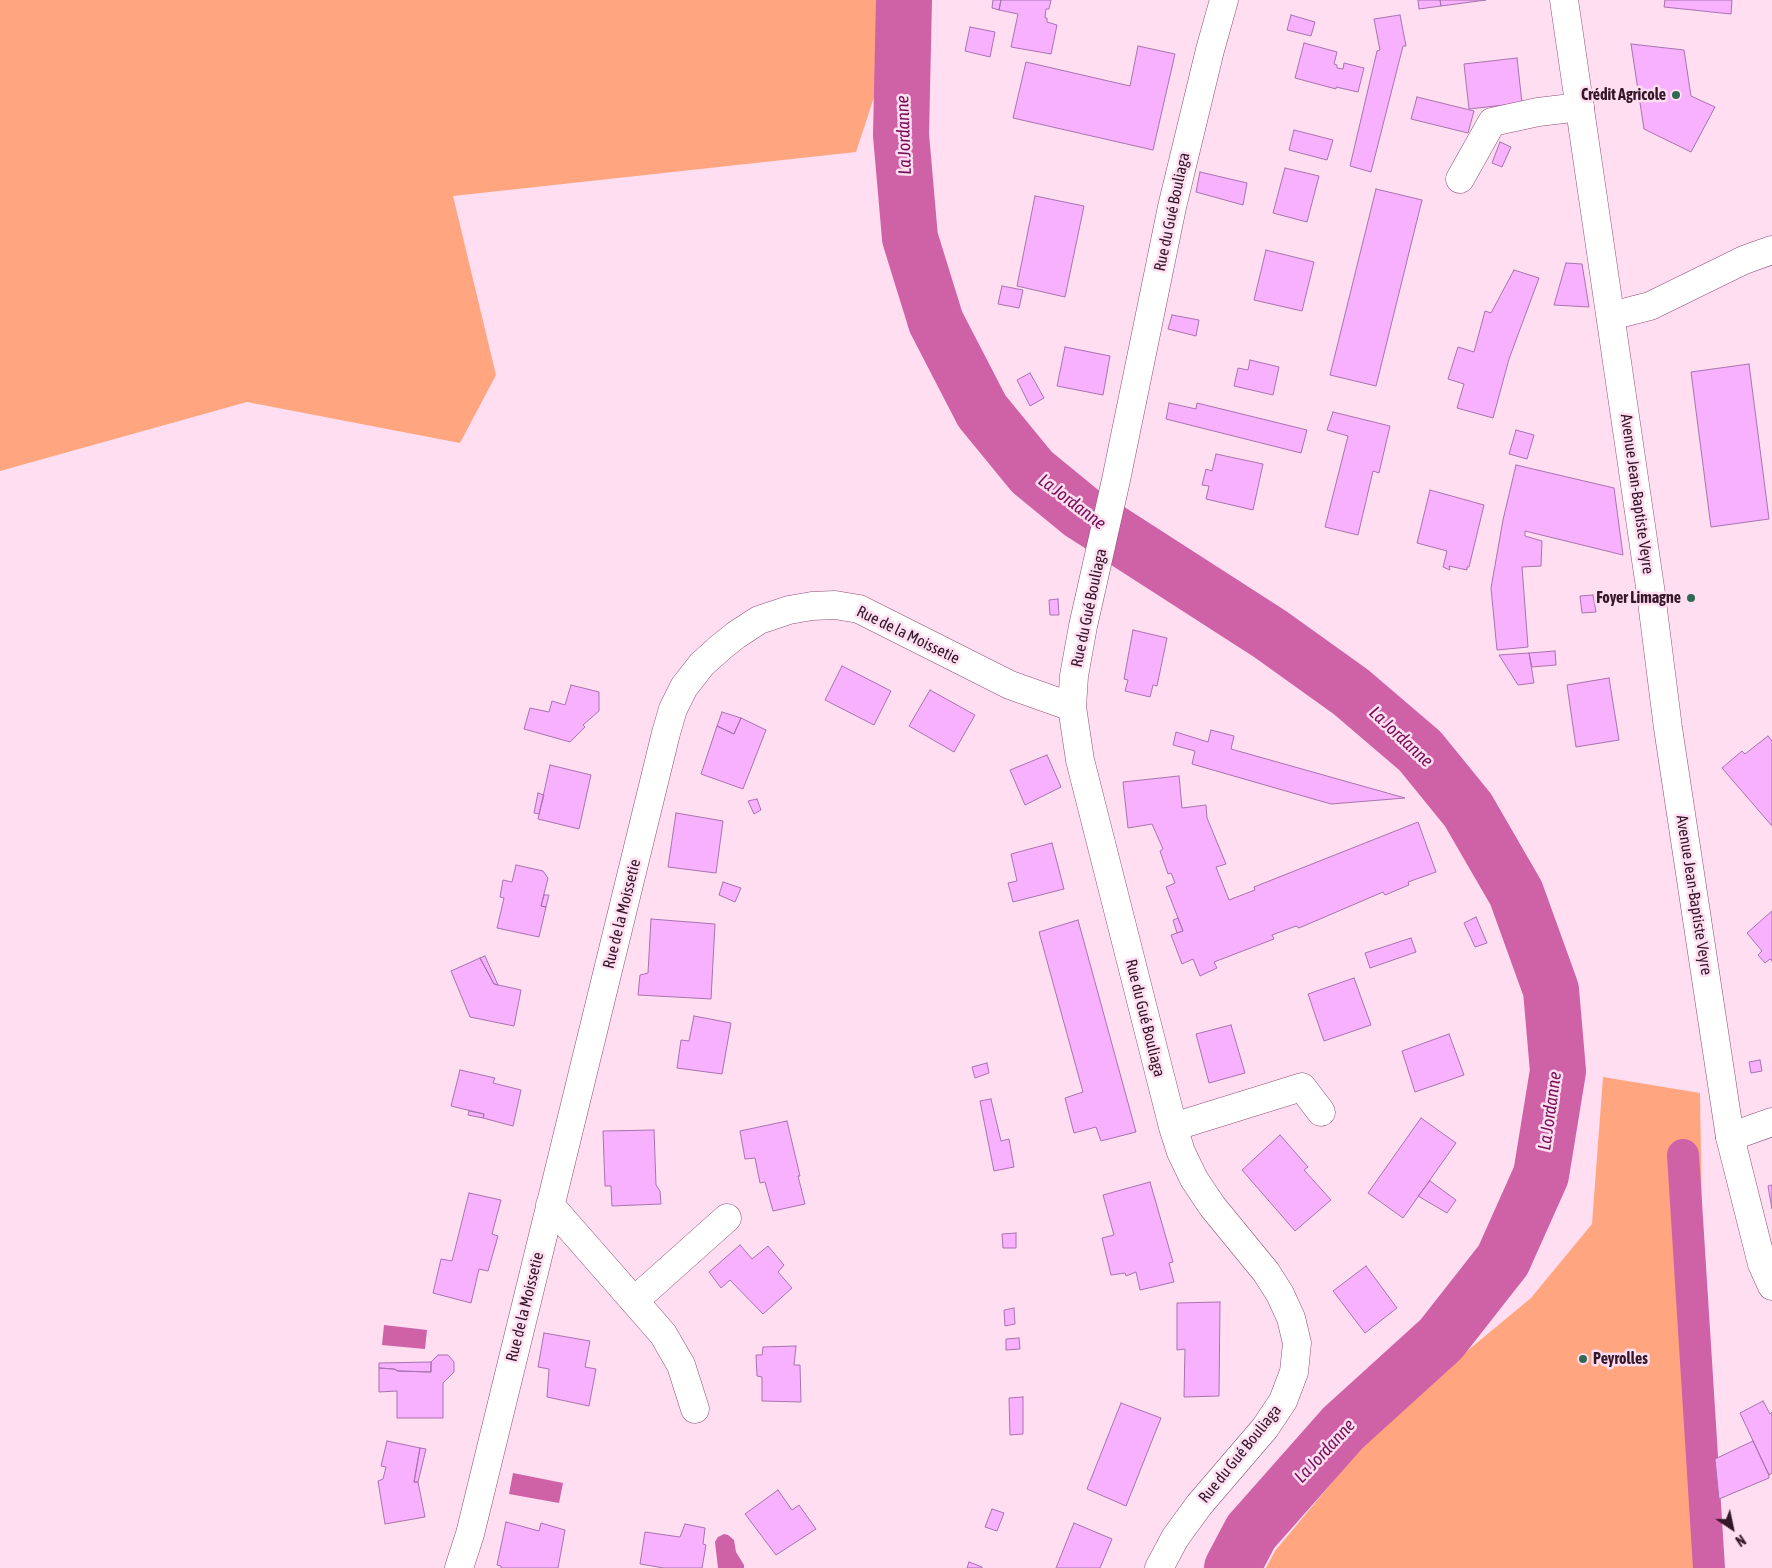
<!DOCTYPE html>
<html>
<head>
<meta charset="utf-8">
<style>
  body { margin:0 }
  #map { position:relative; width:1772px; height:1568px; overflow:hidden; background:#fedef0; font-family:"Asap Condensed",sans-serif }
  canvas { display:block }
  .north { position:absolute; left:1707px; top:1503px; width:50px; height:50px; -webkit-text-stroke:4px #fedef0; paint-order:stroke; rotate:146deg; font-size:14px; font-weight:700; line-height:20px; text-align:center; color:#341729 }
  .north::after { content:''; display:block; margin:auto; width:18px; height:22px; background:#341729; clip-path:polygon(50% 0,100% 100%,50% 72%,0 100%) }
</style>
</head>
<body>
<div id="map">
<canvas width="1772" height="1568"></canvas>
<div class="north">N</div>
</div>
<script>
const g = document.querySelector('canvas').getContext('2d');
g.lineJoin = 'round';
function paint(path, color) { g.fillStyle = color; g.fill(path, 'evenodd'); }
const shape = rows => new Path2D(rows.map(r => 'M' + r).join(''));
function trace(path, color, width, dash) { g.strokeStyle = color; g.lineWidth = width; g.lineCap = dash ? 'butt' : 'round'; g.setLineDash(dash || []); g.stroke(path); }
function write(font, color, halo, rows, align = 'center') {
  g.font = font + ' "Asap Condensed",sans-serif'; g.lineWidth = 5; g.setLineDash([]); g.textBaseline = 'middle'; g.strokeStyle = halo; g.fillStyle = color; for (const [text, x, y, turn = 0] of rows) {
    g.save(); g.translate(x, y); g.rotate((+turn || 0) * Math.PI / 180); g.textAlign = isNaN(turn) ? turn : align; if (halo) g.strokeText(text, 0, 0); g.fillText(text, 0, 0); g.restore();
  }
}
const green = shape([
  [0,0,877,0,877,88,856,152,453,196,496,375,460,443,247,402,0,471],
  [1603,1077,1700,1093,1703,1287,1720,1568,1266,1568,1275,1551,1385,1419,1531,1298,1592,1224]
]);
const water = shape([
  [384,1325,427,1330,425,1349,382,1345],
  [513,1473,563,1483,559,1503,509,1494],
  [724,1534,728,1535,734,1540,736,1552,744,1565,744,1568,718,1568,715,1542,718,1537]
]);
const canal = shape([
  [1683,1155,1709,1568]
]);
const river = shape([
  [904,0,901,135,910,238,936,322,982,411,1032,472,1082,513,1270,634,1351,692,1420,751,1468,810,1516,893,1551,990,1558,1071,1541,1175,1503,1260,1441,1339,1343,1428,1251,1532,1232,1568]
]);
const building = shape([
  [993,0,1001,0,999,10,992,8,993,0],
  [1001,0,1051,0,1049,9,1046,9,1045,18,1047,18,1047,22,1057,25,1051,54,1011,47,1018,14,999,10,1001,0],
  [1418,0,1440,0,1441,6,1419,9,1418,0],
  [1440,0,1486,0,1441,6,1440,0],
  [1665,0,1732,0,1731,14,1664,7,1665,0],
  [1291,15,1315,22,1311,36,1287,30,1291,15],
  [1400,15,1406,46,1403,46,1371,172,1350,166,1377,51,1380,50,1374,19,1400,15],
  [970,27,995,32,990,57,965,51,970,27],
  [1304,43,1337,52,1334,64,1337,65,1337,68,1343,69,1344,63,1364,68,1358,92,1336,87,1336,89,1295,78,1304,43],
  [1631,44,1684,50,1691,96,1715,107,1691,152,1644,129,1631,44],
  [1138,46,1175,54,1153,150,1013,118,1026,62,1130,86,1138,46],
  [1517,58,1522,103,1469,109,1464,64,1517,58],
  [1417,97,1474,111,1468,133,1411,119,1417,97],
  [1294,130,1333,140,1327,160,1289,150,1294,130],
  [1500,142,1511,147,1502,167,1492,163,1500,142],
  [1285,168,1319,176,1307,222,1273,213,1285,168],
  [1200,172,1247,183,1243,205,1196,192,1200,172],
  [1376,189,1422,200,1376,386,1330,375,1376,189],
  [1035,196,1084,206,1065,297,1017,286,1035,196],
  [1266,250,1314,262,1302,311,1254,300,1266,250],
  [1566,263,1582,264,1589,307,1554,305,1566,263],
  [1514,270,1539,278,1509,359,1493,418,1457,408,1464,384,1448,379,1458,347,1474,352,1485,311,1491,313,1514,270],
  [1002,286,1023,290,1019,308,998,304,1002,286],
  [1172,315,1199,320,1196,336,1168,329,1172,315],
  [1065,347,1110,356,1103,395,1057,386,1065,347],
  [1250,360,1279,367,1273,395,1234,386,1238,368,1248,370,1250,360],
  [1749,364,1769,519,1711,527,1691,372,1749,364],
  [1030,373,1044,398,1030,406,1017,380,1030,373],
  [1169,403,1196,409,1197,403,1307,430,1301,453,1166,419,1169,403],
  [1333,412,1390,426,1379,473,1373,471,1358,535,1325,527,1348,436,1327,430,1333,412],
  [1516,430,1534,435,1527,459,1509,454,1516,430],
  [1216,454,1263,464,1253,510,1206,499,1209,486,1202,485,1206,469,1212,471,1216,454],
  [1516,465,1614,488,1623,555,1525,531,1525,536,1542,541,1541,566,1522,567,1528,647,1497,650,1491,588,1503,520,1516,465],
  [1430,490,1484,505,1469,567,1467,567,1467,570,1449,566,1450,570,1443,567,1447,551,1417,543,1430,490],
  [1593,595,1596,612,1582,613,1580,596,1593,595],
  [1058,599,1059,615,1050,615,1049,600,1058,599],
  [1133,630,1167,638,1157,686,1153,685,1150,697,1125,691,1128,680,1124,679,1133,630],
  [1555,651,1556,665,1532,667,1529,653,1555,651],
  [1529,653,1534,683,1518,685,1499,655,1529,653],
  [842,666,891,691,874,725,825,700,842,666],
  [1609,678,1619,740,1576,747,1567,685,1609,678],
  [571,685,599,692,599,711,583,725,585,727,570,742,524,729,530,708,549,712,552,701,565,705,571,685],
  [930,690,975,715,954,752,909,726,930,690],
  [722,712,741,718,734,734,717,726,722,712],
  [741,718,766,730,743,789,701,774,717,726,734,734,741,718],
  [1211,730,1234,736,1231,749,1405,798,1331,804,1192,764,1195,751,1173,745,1176,732,1208,742,1211,730],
  [1768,736,1772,741,1772,826,1722,768,1742,751,1745,754,1768,736],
  [1047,755,1061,787,1025,805,1010,770,1047,755],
  [550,765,591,775,579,829,538,819,550,765],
  [1179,776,1182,808,1206,805,1207,818,1226,864,1216,867,1229,900,1255,890,1254,887,1418,822,1436,872,1408,882,1409,885,1385,895,1383,892,1299,928,1296,926,1272,935,1274,939,1214,962,1217,968,1200,976,1193,959,1182,964,1171,935,1183,931,1166,887,1175,883,1171,873,1168,874,1160,851,1163,849,1152,824,1128,828,1123,782,1179,776],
  [538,793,544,795,539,814,534,813,538,793],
  [757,799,761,810,754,814,748,801,757,799],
  [676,813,723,821,716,873,668,867,676,813],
  [1052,843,1064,889,1013,902,1008,883,1017,881,1011,854,1052,843],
  [516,865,543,871,548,878,541,906,546,907,539,937,497,928,504,898,500,897,503,880,512,882,516,865],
  [723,882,741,888,735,902,719,895,723,882],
  [544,895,549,895,546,907,541,906,544,895],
  [1772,911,1772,961,1770,959,1765,963,1758,955,1762,951,1747,933,1772,911],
  [1476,917,1487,943,1475,947,1464,923,1476,917],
  [1178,918,1183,931,1177,933,1173,920,1178,918],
  [651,919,715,924,711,999,638,995,640,975,648,973,651,919],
  [1078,920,1136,1132,1101,1141,1096,1127,1074,1133,1065,1098,1083,1092,1039,932,1078,920],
  [1411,938,1416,952,1370,968,1365,953,1411,938],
  [485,956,498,985,494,984,480,958,485,956],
  [480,958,494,984,521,990,514,1026,470,1017,451,971,480,958],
  [1354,978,1371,1025,1324,1041,1308,994,1354,978],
  [694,1016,731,1023,722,1074,677,1068,681,1040,689,1041,694,1016],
  [1231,1025,1245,1073,1209,1083,1196,1034,1231,1025],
  [1449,1034,1464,1075,1415,1092,1402,1051,1449,1034],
  [1760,1060,1762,1071,1751,1073,1749,1062,1760,1060],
  [987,1063,989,1073,975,1078,972,1067,987,1063],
  [460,1070,495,1078,493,1083,521,1090,513,1126,483,1118,484,1114,451,1106,460,1070],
  [991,1099,1001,1141,1009,1139,1014,1167,994,1171,980,1101,991,1099],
  [469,1111,484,1114,483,1118,468,1115,469,1111],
  [1421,1118,1456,1143,1403,1218,1368,1193,1421,1118],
  [787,1121,800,1176,798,1176,805,1204,773,1211,765,1182,760,1183,755,1158,745,1159,740,1131,787,1121],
  [654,1130,656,1185,660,1191,661,1204,612,1206,611,1186,605,1186,603,1131,654,1130],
  [1280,1135,1308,1167,1304,1170,1331,1200,1295,1231,1242,1170,1280,1135],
  [1430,1181,1456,1200,1447,1213,1418,1196,1430,1181],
  [1150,1182,1173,1262,1169,1263,1174,1282,1140,1290,1136,1272,1126,1276,1125,1273,1111,1275,1102,1238,1114,1235,1103,1195,1150,1182],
  [1772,1185,1772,1209,1768,1186,1772,1185],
  [469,1193,501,1200,492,1234,498,1236,488,1271,479,1269,471,1303,433,1293,441,1259,452,1261,469,1193],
  [1016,1233,1016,1248,1003,1248,1002,1234,1016,1233],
  [740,1245,752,1259,768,1246,784,1265,778,1272,792,1288,763,1314,730,1280,721,1288,709,1272,740,1245],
  [1366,1266,1397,1308,1365,1333,1333,1291,1366,1266],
  [1220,1302,1219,1396,1184,1397,1185,1349,1177,1350,1177,1303,1220,1302],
  [1014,1308,1015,1324,1005,1326,1004,1310,1014,1308],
  [544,1333,590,1341,585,1367,596,1369,589,1406,547,1397,549,1369,538,1367,544,1333],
  [1019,1338,1020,1349,1006,1350,1006,1339,1019,1338],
  [796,1346,794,1365,800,1365,801,1402,762,1401,762,1377,757,1376,756,1355,762,1355,763,1347,796,1346],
  [438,1355,448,1355,454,1362,454,1372,443,1383,443,1418,397,1418,397,1391,379,1392,379,1368,394,1369,398,1371,431,1372,431,1362,438,1355],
  [431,1362,431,1372,398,1371,394,1369,379,1368,379,1363,431,1362],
  [1023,1397,1023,1434,1010,1435,1009,1398,1023,1397],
  [1763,1401,1770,1414,1772,1412,1772,1473,1769,1475,1740,1413,1763,1401],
  [1121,1403,1161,1418,1126,1506,1087,1489,1121,1403],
  [387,1441,420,1448,414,1482,418,1482,425,1517,385,1524,378,1481,383,1479,386,1467,381,1466,387,1441],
  [1753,1441,1769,1475,1769,1478,1719,1499,1715,1459,1753,1441],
  [420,1448,426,1449,418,1482,414,1482,420,1448],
  [778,1490,792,1510,799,1505,816,1529,776,1555,745,1514,778,1490],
  [992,1509,1004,1513,997,1531,985,1527,992,1509],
  [506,1522,539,1531,541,1523,565,1530,558,1568,501,1568,501,1566,497,1565,506,1522],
  [1074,1523,1112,1539,1100,1568,1056,1568,1074,1523],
  [685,1524,705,1528,703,1544,706,1545,702,1568,664,1568,640,1564,645,1532,680,1537,685,1524],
  [969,1562,982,1567,982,1568,967,1568,969,1562]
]);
const minor = shape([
  [1460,179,1492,122,1538,112,1580,107],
  [1611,316,1650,306,1744,260,1772,250],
  [1173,1127,1302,1087,1321,1112],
  [1730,1137,1772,1122],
  [550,1205,663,1334,681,1365,695,1409],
  [634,1301,727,1218],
  [459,1568,470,1534,666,733,673,709,684,687,702,664,721,647,736,635,759,620,789,610,812,606,835,605,859,609,1010,685,1072,707],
  [1159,1568,1175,1538,1199,1505,1265,1428,1283,1401,1294,1372,1297,1343,1291,1318,1280,1294,1266,1272,1212,1206,1194,1179,1181,1152,1173,1127,1080,760,1072,707,1074,676,1083,626,1116,480,1172,207,1210,50,1224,0]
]);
const secondary = shape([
  [1564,0,1651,594,1668,728,1730,1137,1762,1264,1772,1286]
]);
const markers = [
  [1676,95,5,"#316a52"],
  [1691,598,5,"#316a52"],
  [1583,1359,5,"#316a52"]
];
const poiNames = [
  ["Crédit Agricole",1666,95],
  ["Foyer Limagne",1681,598],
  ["Peyrolles",1593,1359,"left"]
];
const streetNames = [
  ["Rue du Gué Bouliaga",1172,212,-78],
  ["Avenue Jean-Baptiste Veyre",1637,494,82],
  ["Rue du Gué Bouliaga",1089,608,-78],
  ["Rue de la Moissetie",908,635,26],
  ["Avenue Jean-Baptiste Veyre",1694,895,81],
  ["Rue de la Moissetie",622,914,-76],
  ["Rue du Gué Bouliaga",1145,1018,76],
  ["Rue de la Moissetie",525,1307,-76],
  ["Rue du Gué Bouliaga",1240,1454,-51]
];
const waterNames = [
  ["La Jordanne",904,135,-92],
  ["La Jordanne",1072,502,37],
  ["La Jordanne",1401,737,43],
  ["La Jordanne",1550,1111,-82],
  ["La Jordanne",1325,1451,-47]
];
paint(green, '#ffa680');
paint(water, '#cf61a7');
trace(canal, '#cf61a7', 32);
trace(river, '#cf61a7', 56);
paint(building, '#f7b1fe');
trace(building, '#a973ae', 1);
trace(minor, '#914e77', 29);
trace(secondary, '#914e77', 29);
trace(minor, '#fff', 28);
trace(secondary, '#fff', 28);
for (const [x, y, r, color] of markers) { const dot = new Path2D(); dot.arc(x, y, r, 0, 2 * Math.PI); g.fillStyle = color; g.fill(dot); trace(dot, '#fedef0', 2); }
write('bold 16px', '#341729', '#fedef0', poiNames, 'right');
write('16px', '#341729', '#fedef0', streetNames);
write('italic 18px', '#740c56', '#fedef0', waterNames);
</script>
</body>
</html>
